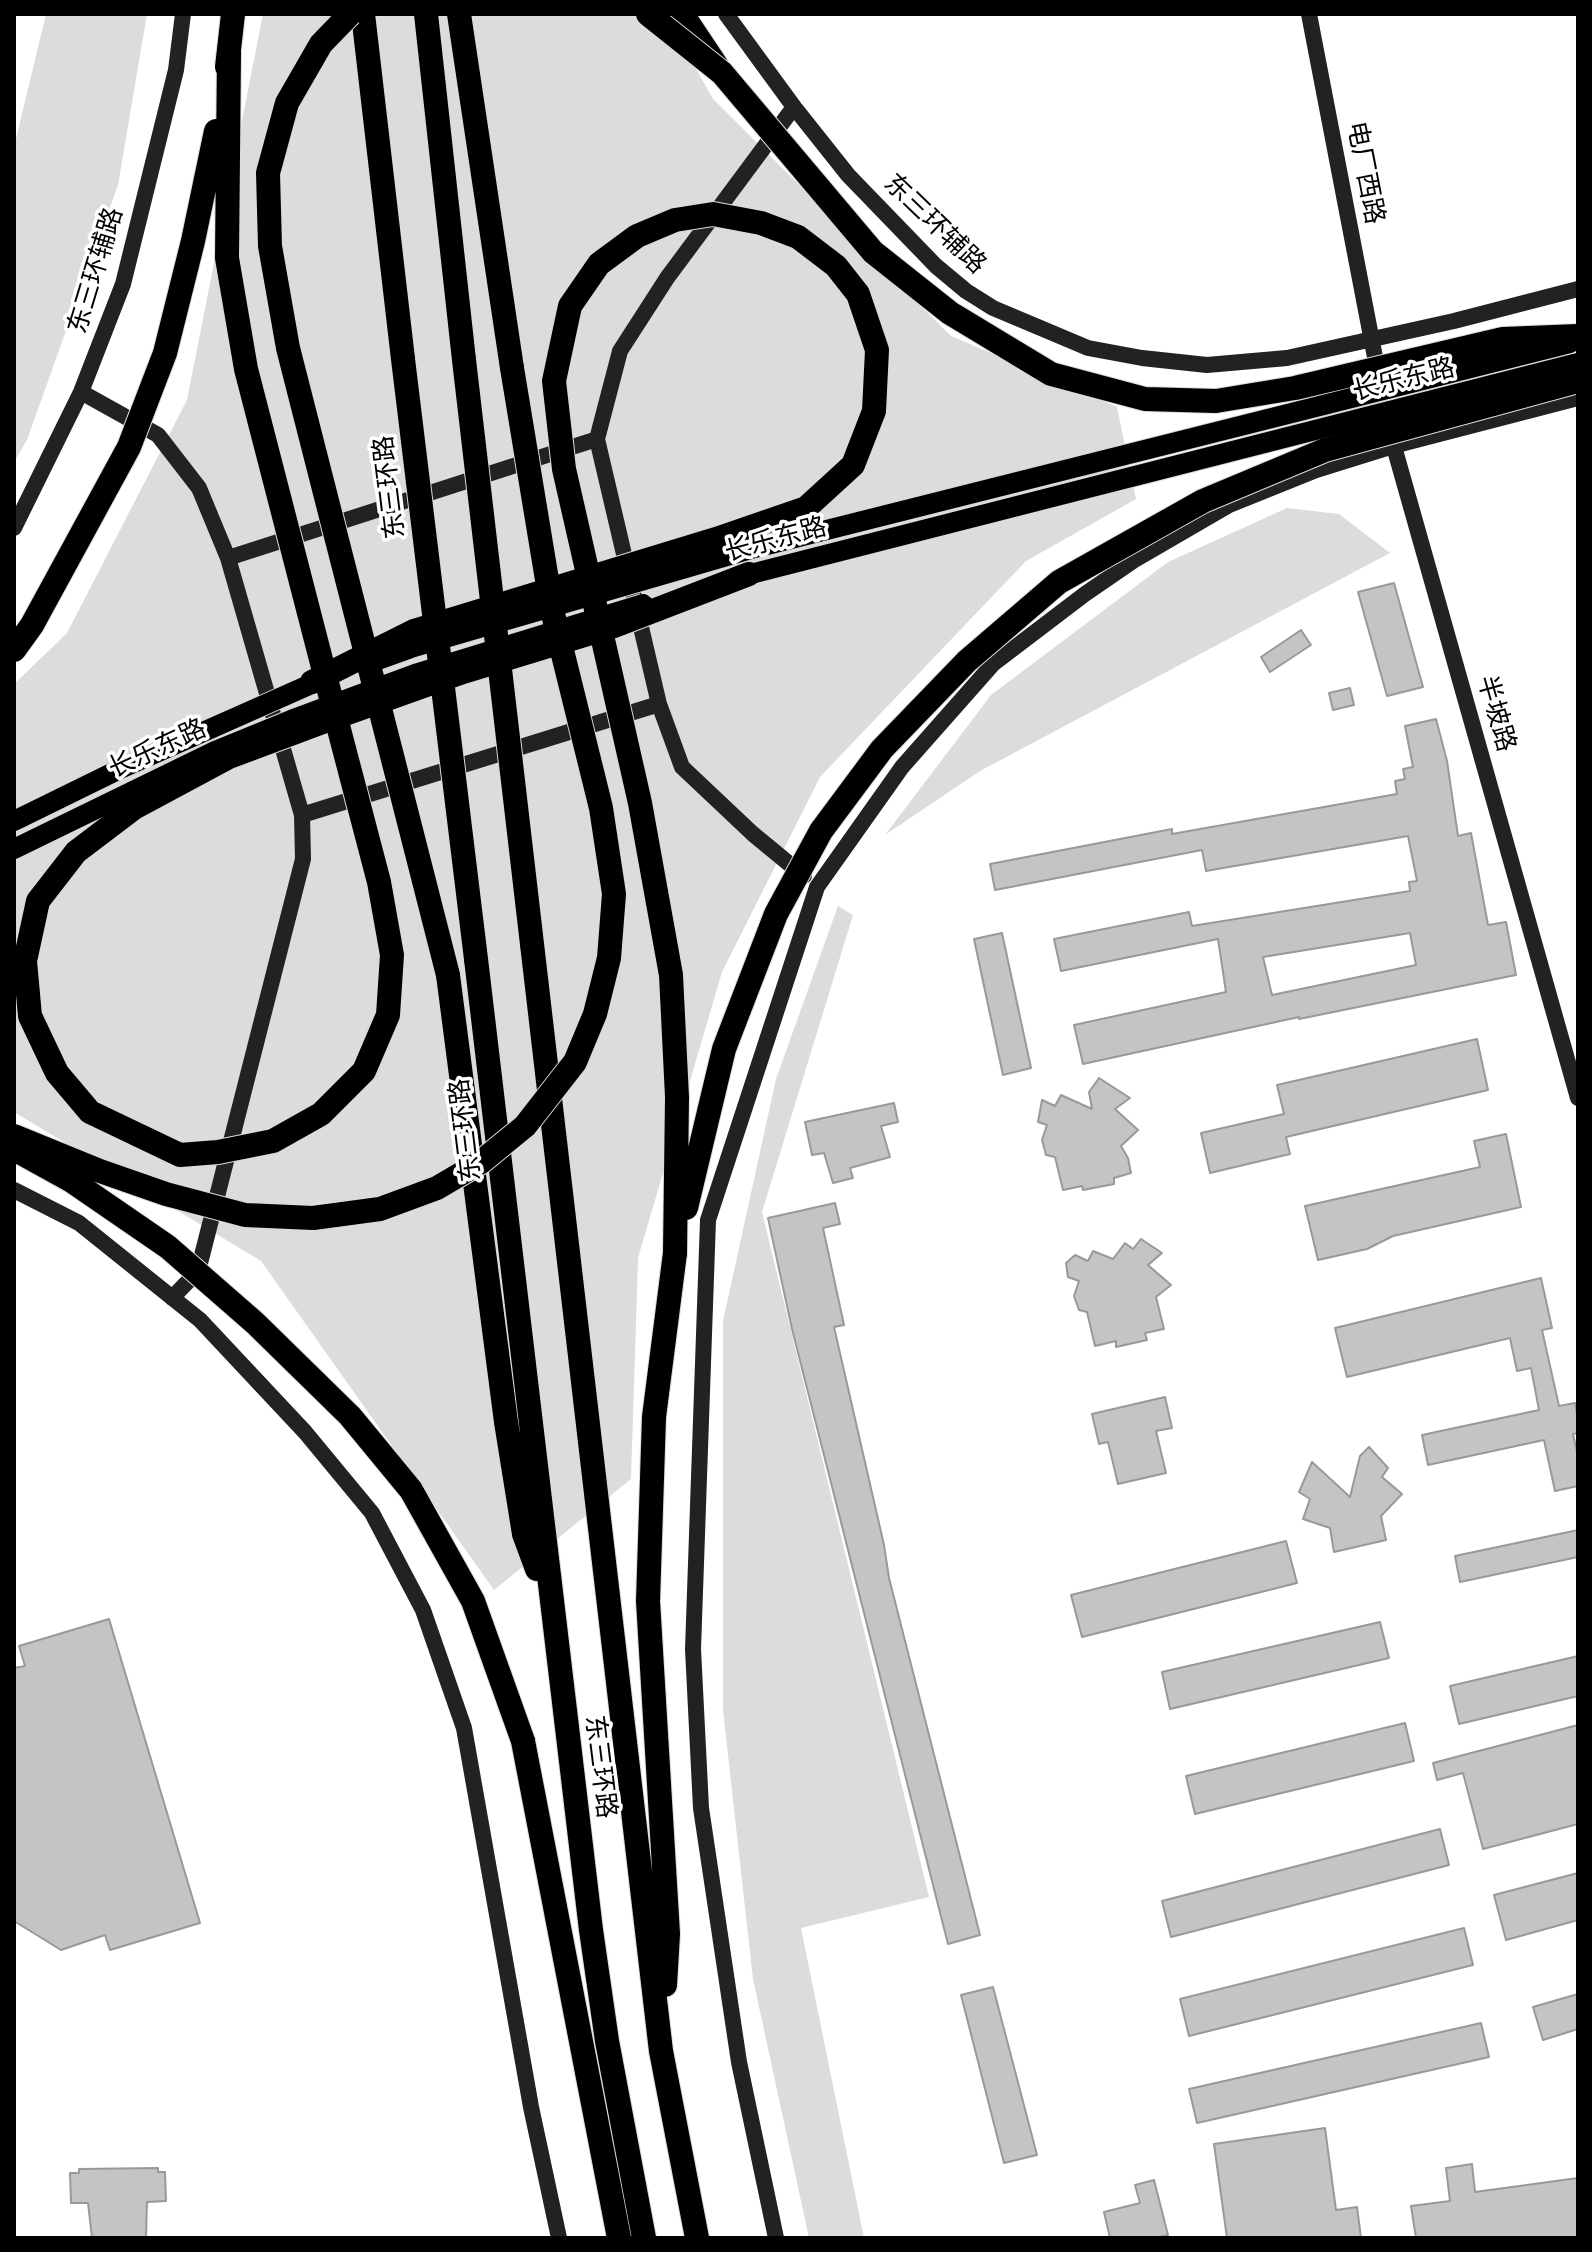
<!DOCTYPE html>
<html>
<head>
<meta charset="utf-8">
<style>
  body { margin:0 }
  #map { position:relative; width:1592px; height:2252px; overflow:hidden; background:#fff; font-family:"Sofia Sans Condensed",sans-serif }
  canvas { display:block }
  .frame { position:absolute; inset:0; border:16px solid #000; pointer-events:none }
</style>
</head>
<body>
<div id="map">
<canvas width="1592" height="2252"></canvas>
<div class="frame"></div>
</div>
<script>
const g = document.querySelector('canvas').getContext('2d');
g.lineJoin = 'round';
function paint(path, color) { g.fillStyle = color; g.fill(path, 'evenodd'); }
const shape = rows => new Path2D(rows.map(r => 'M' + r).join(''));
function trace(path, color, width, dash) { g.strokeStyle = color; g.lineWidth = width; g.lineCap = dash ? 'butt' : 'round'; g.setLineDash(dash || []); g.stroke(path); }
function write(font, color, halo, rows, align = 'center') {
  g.font = font + ' "Sofia Sans Condensed","Noto Sans SC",sans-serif'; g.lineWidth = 7; g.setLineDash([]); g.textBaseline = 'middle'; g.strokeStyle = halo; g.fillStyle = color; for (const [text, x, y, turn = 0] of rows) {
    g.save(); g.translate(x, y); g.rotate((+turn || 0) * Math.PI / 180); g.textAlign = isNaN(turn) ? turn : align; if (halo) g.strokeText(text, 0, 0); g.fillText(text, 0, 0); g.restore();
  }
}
const green = shape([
  [46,14,147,14,118,185,27,440,14,462,14,147],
  [263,14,665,14,713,99,951,336,1117,407,1136,499,1026,561,820,777,722,972,638,1258,631,1479,494,1590,261,1261,14,1112,14,684,67,633,187,400],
  [1287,508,1339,514,1390,553,980,771,885,835,991,695,1168,562],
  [838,906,853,915,762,1212,929,1897,801,1928,864,2238,809,2238,753,1979,723,1710,723,1321,776,1079]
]);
const building = shape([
  [1394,583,1423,687,1387,696,1358,592,1394,583],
  [1301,630,1311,645,1270,672,1261,657,1301,630],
  [1350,688,1354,705,1333,710,1329,693,1350,688],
  [1436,719,1447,761,1458,836,1471,833,1488,925,1506,922,1516,975,1299,1019,1299,1017,1083,1064,1074,1025,1226,992,1218,939,1061,971,1054,939,1189,912,1192,926,1410,891,1409,882,1417,881,1408,836,1206,871,1202,850,995,890,990,864,1172,829,1172,834,1397,794,1395,781,1405,779,1403,769,1413,767,1405,726,1436,719],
  [1410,933,1416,965,1272,995,1263,957,1410,933],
  [1002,933,1031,1068,1003,1075,974,939,1002,933],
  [1477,1039,1488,1090,1286,1137,1290,1154,1210,1173,1201,1133,1284,1114,1277,1085,1477,1039],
  [1099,1078,1130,1098,1115,1109,1138,1130,1121,1146,1128,1158,1131,1173,1114,1178,1114,1184,1083,1190,1082,1186,1063,1190,1055,1157,1046,1155,1042,1140,1047,1125,1038,1122,1042,1100,1055,1106,1061,1095,1092,1109,1089,1092,1099,1078],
  [894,1103,898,1122,881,1126,890,1157,850,1168,853,1178,833,1183,824,1153,812,1155,805,1122,894,1103],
  [1506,1134,1521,1207,1393,1236,1367,1249,1318,1260,1305,1206,1480,1167,1474,1141,1506,1134],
  [835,1203,840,1224,823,1228,844,1325,834,1327,884,1545,889,1578,980,1935,948,1944,792,1329,768,1218,835,1203],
  [1141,1239,1162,1253,1148,1265,1171,1285,1156,1297,1164,1329,1145,1333,1147,1340,1116,1347,1116,1341,1095,1346,1087,1312,1079,1310,1074,1296,1079,1281,1068,1277,1066,1263,1075,1255,1088,1261,1093,1251,1113,1259,1125,1243,1133,1249,1141,1239],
  [1541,1278,1552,1328,1542,1330,1559,1406,1575,1403,1578,1418,1578,1433,1573,1434,1578,1456,1578,1486,1555,1491,1544,1440,1428,1465,1422,1435,1539,1410,1531,1368,1517,1371,1510,1338,1347,1377,1335,1328,1541,1278],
  [1165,1397,1172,1428,1156,1431,1166,1473,1118,1484,1108,1442,1099,1444,1092,1414,1165,1397],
  [1369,1447,1388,1468,1382,1477,1402,1494,1381,1516,1386,1540,1334,1552,1330,1528,1303,1519,1310,1499,1299,1492,1312,1462,1350,1497,1360,1456,1369,1447],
  [1578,1530,1578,1557,1460,1582,1455,1556,1578,1530],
  [1286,1541,1297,1583,1082,1637,1071,1595,1286,1541],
  [109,1619,200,1923,110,1950,105,1935,61,1950,14,1921,14,1668,25,1666,19,1646,109,1619],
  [1380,1622,1389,1658,1170,1709,1162,1672,1380,1622],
  [1578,1656,1578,1696,1459,1724,1450,1686,1578,1656],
  [1405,1723,1414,1761,1195,1814,1186,1776,1405,1723],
  [1578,1725,1578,1824,1483,1849,1463,1773,1437,1780,1433,1763,1578,1725],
  [1440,1829,1449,1865,1171,1937,1162,1901,1440,1829],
  [1578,1873,1578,1920,1506,1940,1494,1895,1578,1873],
  [1464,1928,1473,1965,1189,2036,1180,1999,1464,1928],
  [993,1987,1037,2155,1004,2163,961,1995,993,1987],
  [1578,1994,1578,2029,1543,2040,1533,2007,1578,1994],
  [1481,2023,1489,2057,1197,2123,1189,2089,1481,2023],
  [1325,2128,1336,2210,1357,2207,1361,2238,1227,2238,1214,2144,1325,2128],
  [1472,2164,1475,2192,1578,2178,1578,2238,1416,2238,1411,2206,1450,2201,1446,2168,1472,2164],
  [158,2168,158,2172,165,2172,166,2201,147,2202,146,2238,92,2238,88,2203,71,2203,70,2173,79,2173,79,2169,158,2168],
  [1154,2180,1168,2235,1155,2238,1110,2238,1104,2212,1140,2203,1135,2185,1154,2180]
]);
const secondary = shape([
  [726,14,794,107,848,175,936,266,966,291,993,308,1088,348,1142,358,1207,365,1287,358,1454,321,1578,289],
  [1309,14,1379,378],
  [794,107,667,278,620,351,597,439,659,704,682,767,753,834,804,876],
  [81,392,158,435,199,488,228,558,302,815,303,859,198,1271,172,1298],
  [1391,436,1578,1098],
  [14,528,81,392,123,284,176,70,183,14],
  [228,558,597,439],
  [302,815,659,704],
  [14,1190,79,1223,200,1320,305,1432,372,1513,423,1610,464,1728,531,2107,559,2238],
  [776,2238,739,2062,701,1808,693,1649,708,1220,817,887,902,767,993,664,1085,594,1136,559,1229,505,1316,470,1393,446,1578,398]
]);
const highway = shape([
  [363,14,403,359],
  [426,14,464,360],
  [459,14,512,368],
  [682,14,716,65],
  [532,944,661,2051,697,2238],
  [476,959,591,1930,607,2041,644,2238],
  [448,975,506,1422,524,1534,537,1569],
  [523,1741,619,2238],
  [665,1985,668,1934,648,1601,654,1417,675,1253]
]);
const primaryBridge = shape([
  [735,578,1578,363],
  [372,662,411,648,755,548,1570,343],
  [14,821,122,768,327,677],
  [14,849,215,751,291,720,418,673,643,604]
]);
const highwayBridge = shape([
  [350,14,321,44,287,103,268,173,270,246,288,348,448,975],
  [648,14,722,73,873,252,950,313,1051,374,1145,399,1216,401,1295,388,1503,339,1578,336],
  [229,53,227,258,246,369,341,737,379,882,392,955,388,1015,364,1071,321,1114,273,1141,218,1152,180,1155,90,1112,57,1073,30,1016,25,961,38,901,76,852,134,808,229,757,328,720,463,672,614,626,749,574],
  [227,67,233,14],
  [403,359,476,959],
  [464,360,532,944],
  [14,650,32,625,129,447,165,353,193,241,216,131],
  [312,682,414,631,716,539,806,508,853,465,874,411,877,350,858,294,836,266,798,237,761,223,713,214,675,220,637,236,599,264,570,306,554,381,564,469,606,653,640,803,671,975,677,1097,675,1253],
  [14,1136,100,1171,166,1194,245,1215,313,1218,380,1209,437,1188,481,1162,525,1126,575,1062,595,1014,609,958,614,894,601,808,552,610,512,368],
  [14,1149,72,1181,168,1247,255,1323,350,1416,411,1490,473,1601,523,1741],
  [686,1208,724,1049,776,914,821,831,882,749,967,661,1059,582,1203,501,1325,450,1578,381]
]);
const streetNames = [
  ["电厂西路",1364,173,79],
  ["东三环辅路",934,225,44],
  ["东三环辅路",97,271,-73],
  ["长乐东路",1404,381,-14],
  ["东三环路",391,487,-97],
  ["长乐东路",776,541,-15],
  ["半坡路",1495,714,74],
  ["长乐东路",158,750,-25],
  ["东三环路",467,1130,-97],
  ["东三环路",599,1767,83]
];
paint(green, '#dcdcdc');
paint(building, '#c4c4c4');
trace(building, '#999', 2);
trace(highway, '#dbdbdb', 26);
trace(secondary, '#222', 16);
trace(highway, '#000', 24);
trace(primaryBridge, '#dbdbdb', 22, []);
trace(highwayBridge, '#dbdbdb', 26, []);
trace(primaryBridge, '#000', 20);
trace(highwayBridge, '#000', 24);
write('26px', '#000', '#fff', streetNames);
</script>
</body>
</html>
